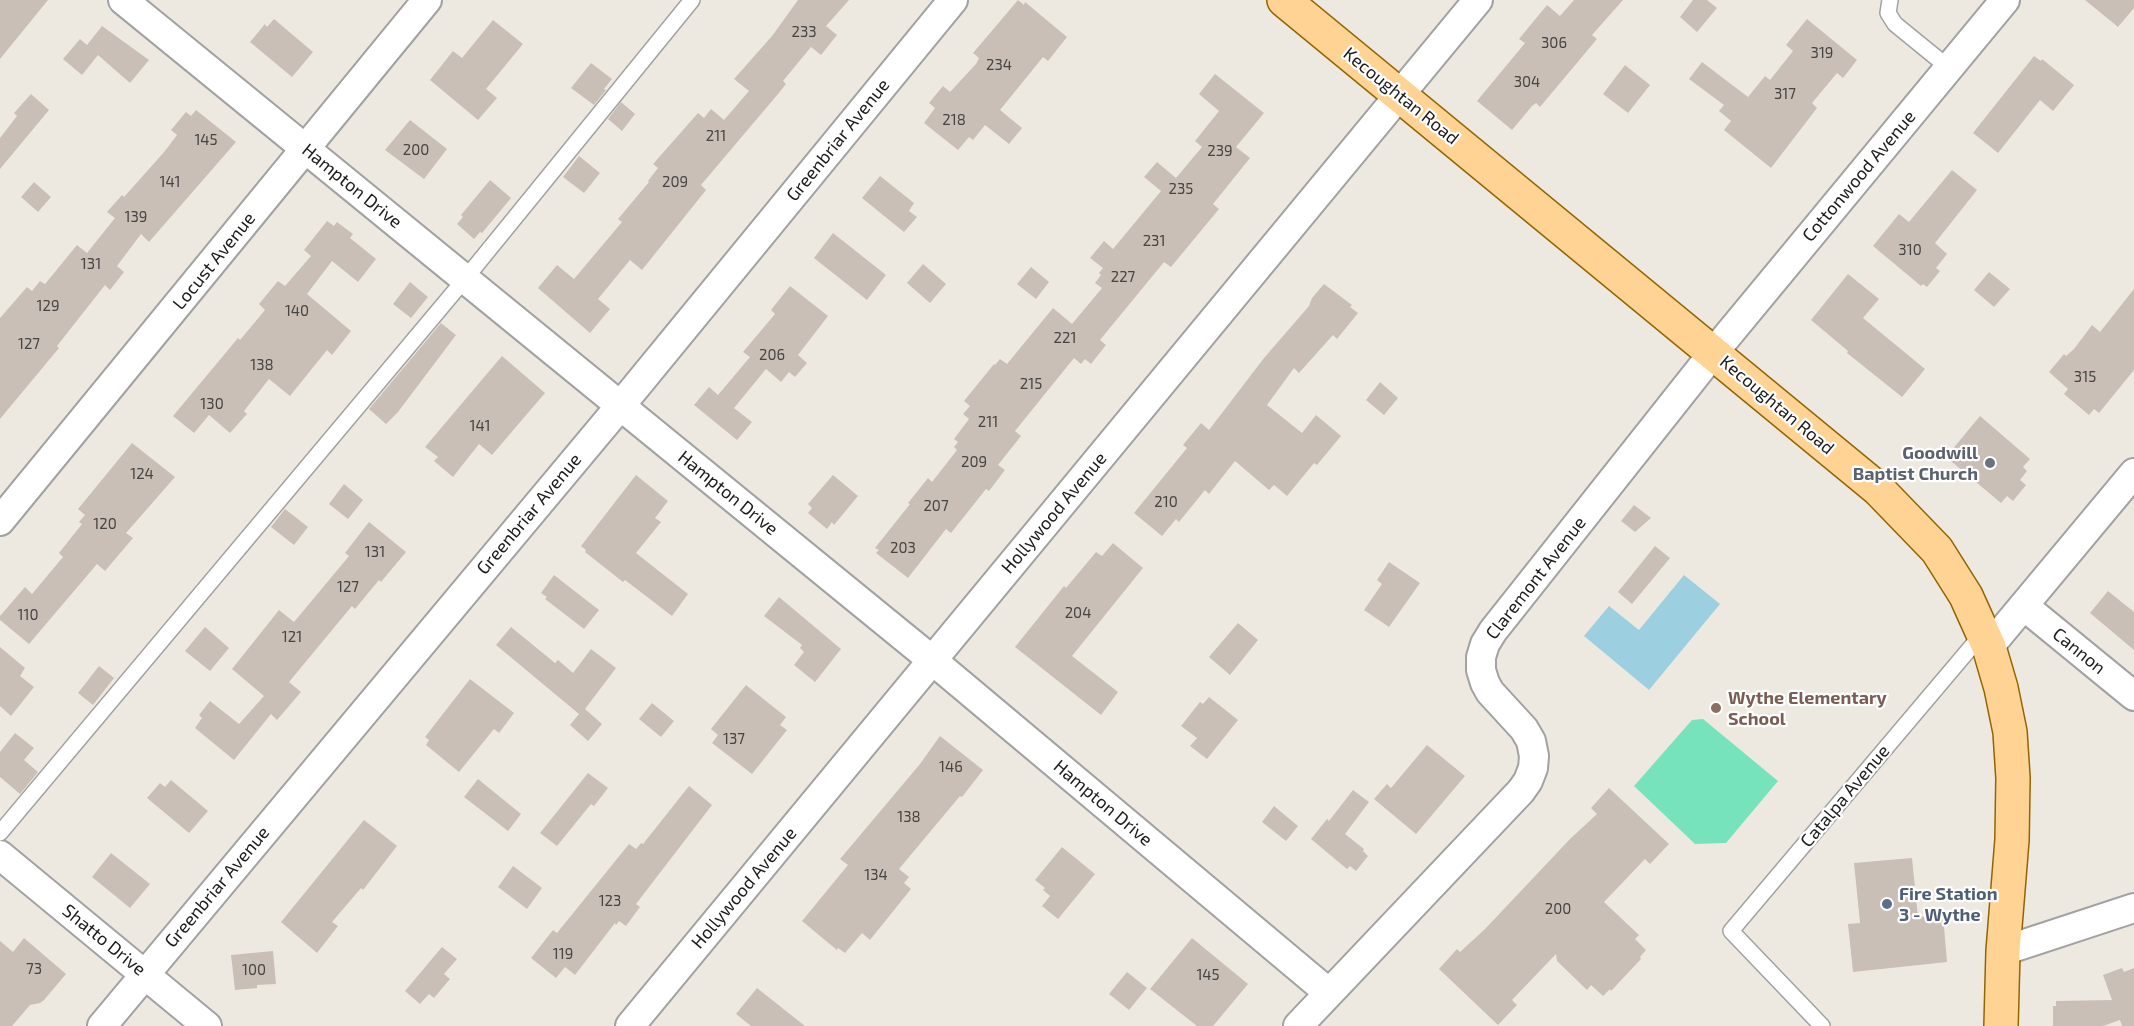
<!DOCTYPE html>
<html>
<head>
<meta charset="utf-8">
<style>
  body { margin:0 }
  canvas { display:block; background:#eee9e0 }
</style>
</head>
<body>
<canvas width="2134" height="1026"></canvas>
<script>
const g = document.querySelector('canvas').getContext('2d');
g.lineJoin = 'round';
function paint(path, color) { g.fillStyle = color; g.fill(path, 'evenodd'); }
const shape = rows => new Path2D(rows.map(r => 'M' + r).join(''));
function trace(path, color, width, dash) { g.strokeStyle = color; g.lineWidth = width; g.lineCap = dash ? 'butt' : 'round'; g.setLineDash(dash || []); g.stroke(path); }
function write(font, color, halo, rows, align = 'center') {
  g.font = font + ' "Exo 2",sans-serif'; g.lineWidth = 4.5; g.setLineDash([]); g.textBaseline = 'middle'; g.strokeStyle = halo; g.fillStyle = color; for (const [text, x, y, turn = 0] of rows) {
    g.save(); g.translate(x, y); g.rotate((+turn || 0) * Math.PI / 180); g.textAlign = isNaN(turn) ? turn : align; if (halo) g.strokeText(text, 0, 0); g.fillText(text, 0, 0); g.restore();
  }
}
const pitch = shape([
  [1703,719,1778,781,1726,843,1695,844,1634,786,1692,720]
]);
const water = shape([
  [1684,575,1720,604,1649,690,1584,636,1609,606,1639,630]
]);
const building = shape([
  [0,0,48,0,0,59],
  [798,0,849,0,826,26,837,35,821,55,811,47,783,81,786,84,778,94,701,185,706,190,642,270,630,260,598,299,610,309,590,333,538,288,557,265,574,279,622,222,618,219,649,182,648,181,658,168,653,164,698,113,704,118,711,109,724,120,749,91,734,79,772,36],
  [1018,0,1024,5,1025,2,1067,37,1048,61,1043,57,1000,110,1022,128,1009,144,985,125,973,140,969,137,958,150,924,123,935,108,929,103,943,86,950,92,976,64,979,58,973,53],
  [1574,0,1623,0,1592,35,1597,39,1540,107,1536,103,1532,106,1512,130,1477,101,1525,43,1519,39,1547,5,1560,16],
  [1693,0,1707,0,1717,8,1697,32,1680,17],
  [2085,0,2134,0,2134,8,2118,27],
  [274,19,313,52,292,77,250,42,265,24,267,27],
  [1807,19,1857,60,1843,78,1837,73,1812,103,1817,108,1771,168,1724,130,1731,121,1719,111,1724,105,1689,79,1702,62,1748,97,1765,76,1770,80,1793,51,1786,45],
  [493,20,523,44,486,89,497,98,478,120,430,80,453,51,462,58],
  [102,26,149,60,130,83,98,55,82,75,63,59,80,39,87,45],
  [2034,56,2041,61,2042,59,2074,85,2053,111,2040,100,1998,153,1973,133],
  [591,63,612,79,604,89,606,90,594,105,571,88],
  [1625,65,1650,85,1628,113,1603,94],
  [1215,74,1264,113,1236,147,1250,158,1213,204,1219,209,1171,267,1164,262,1100,340,1106,345,1091,364,1085,359,1081,364,1074,358,1015,431,1021,436,998,465,1005,470,989,491,986,489,951,533,946,529,908,578,876,553,879,550,875,548,910,504,908,503,928,478,932,482,957,450,954,447,958,442,954,439,969,419,963,414,970,406,964,401,994,364,995,365,1000,359,1007,364,1053,308,1072,324,1102,288,1095,283,1101,275,1099,273,1103,268,1090,258,1104,241,1113,249,1161,191,1144,177,1157,162,1176,178,1202,147,1195,141,1219,111,1199,94],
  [31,94,49,110,0,169,0,138,17,116,14,113],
  [621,102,635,114,622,131,608,119],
  [196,110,236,142,149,242,141,234,117,266,124,272,110,290,105,285,57,346,59,348,0,419,0,318,27,287,32,291,40,281,45,284,77,245,87,253,115,218,107,212,122,195,124,197,165,151,177,135,171,130,186,112,191,116],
  [410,120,447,149,424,179,385,150],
  [579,156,600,173,584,193,563,177],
  [1952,170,1977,190,1935,243,1947,254,1936,268,1940,271,1927,287,1923,284,1921,286,1873,246,1899,214,1909,222],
  [880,176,914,203,909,211,917,217,904,232,862,198],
  [490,180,511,198,482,233,480,232,474,239,457,224,463,217,461,215],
  [34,182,51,197,38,212,21,197],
  [327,221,334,226,337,222,353,234,350,238,376,259,358,282,332,261,307,294,351,331,332,355,327,350,290,396,269,379,244,411,247,414,230,433,209,415,194,433,173,416,238,338,240,340,265,310,259,304,278,281,285,286,311,256,304,250],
  [833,233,886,275,867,300,814,258],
  [923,264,946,284,930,303,907,283],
  [1031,267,1049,282,1036,299,1017,284],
  [1989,272,2010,289,1994,307,1974,290],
  [1848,274,1879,299,1863,318,1925,369,1902,397,1847,353,1848,351,1811,320],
  [410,282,428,297,411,318,393,304],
  [1324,284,1352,305,1350,307,1358,313,1337,339,1333,335,1299,373,1294,368,1267,405,1302,433,1316,415,1341,436,1317,465,1314,463,1287,496,1274,485,1269,490,1235,461,1209,494,1205,490,1179,522,1176,519,1162,536,1134,513,1187,448,1183,445,1201,423,1209,430,1264,358,1309,306,1312,298],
  [790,286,828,316,798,355,807,363,795,377,789,372,781,382,766,369,734,408,752,422,737,440,694,405,709,387,718,395,750,357,743,352,775,314,771,310],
  [2134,289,2134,370,2099,413,2094,409,2089,415,2064,394,2068,389,2049,372,2064,354,2066,356,2074,349,2092,325,2100,332],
  [441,323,456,335,398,412,386,424,369,409],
  [502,356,545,393,492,455,479,444,453,477,434,461,438,457,425,447],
  [1380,382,1398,398,1384,415,1366,400],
  [1980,416,2030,459,2023,467,2027,471,2020,480,2026,485,2013,501,2007,496,2001,503,1946,457],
  [132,443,175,477,126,533,133,538,105,571,97,564,29,644,0,620,0,616,25,587,32,594,63,557,59,553,82,524,79,522,85,515,78,509],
  [636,475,668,501,655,518,661,522,636,553,688,594,672,616,625,580,623,582,585,552,586,550,581,546],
  [833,475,858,496,834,525,832,522,827,529,808,513,812,508,808,504],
  [344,484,363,500,348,519,329,504],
  [1634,505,1651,518,1635,532,1621,521],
  [285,509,308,527,294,545,271,527],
  [369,522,406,552,381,582,379,580,355,609,352,606,289,682,301,692,277,720,271,714,234,760,195,728,202,718,199,715,210,701,239,724,264,696,232,669,279,610,294,622,349,556,345,553],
  [1113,543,1143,568,1072,656,1118,692,1101,715,1015,647,1064,586,1066,588,1096,552,1102,556],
  [1655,546,1670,558,1632,604,1618,592],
  [1389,562,1420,583,1389,627,1364,610,1382,584,1377,580],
  [554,575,599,610,584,629,545,599,547,597,541,593],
  [2108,591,2134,612,2134,650,2090,613],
  [779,597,841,649,815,682,794,665,804,652,800,648,802,645,764,616],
  [1238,623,1258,640,1230,675,1209,657],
  [205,627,229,648,210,671,185,651],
  [511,627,555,663,558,660,573,673,591,649,616,668,585,709,602,724,588,741,570,725,579,714,496,645],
  [0,647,25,668,20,676,34,687,11,716,0,706],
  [99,666,114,678,93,705,78,693],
  [470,679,514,713,499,733,494,729,459,772,426,745,429,740,425,737],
  [746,685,786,717,780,725,787,730,752,774,712,743,718,735,711,729],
  [1209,697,1238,720,1207,759,1190,746,1197,738,1181,726,1200,702,1203,704],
  [652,703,674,721,661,737,639,719],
  [15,733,34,748,24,760,38,772,20,794,0,777,0,752],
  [940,736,983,770,962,797,960,796,899,869,909,877,904,883,911,889,870,940,862,933,845,953,838,948,837,950,802,921,848,865,840,859,920,764],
  [1427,745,1465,776,1416,834,1374,799,1387,784,1391,788],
  [588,773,608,788,594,806,591,804,557,846,540,833],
  [478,779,521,814,508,831,464,797],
  [171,780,208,811,189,833,147,798,160,783,165,787],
  [689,786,712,805,636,904,640,907,626,926,619,921,616,925,615,923,575,975,565,967,556,978,531,958,553,930,557,933,629,844,636,849,641,843,643,844],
  [1609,788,1669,844,1650,864,1645,859,1604,902,1639,935,1635,939,1646,950,1640,957,1641,959,1611,991,1610,989,1603,996,1591,985,1587,990,1557,961,1556,954,1512,1000,1517,1005,1498,1025,1439,969,1457,949,1460,952,1485,929,1570,839,1597,814,1591,808],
  [1353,790,1369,802,1345,834,1364,849,1363,851,1368,856,1356,871,1350,866,1347,869,1311,839,1327,819,1329,821],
  [1274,806,1298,826,1286,841,1262,822],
  [364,820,397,846,363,890,361,888,332,922,338,926,317,953,281,922],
  [1062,847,1095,874,1058,919,1042,906,1050,896,1043,890,1045,888,1035,880],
  [111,853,150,884,130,908,92,877],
  [1912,858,1918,917,1943,915,1947,962,1853,972,1848,924,1860,923,1854,863],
  [513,866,542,888,527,909,498,887],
  [24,938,66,974,44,1000,40,1003,30,1005,12,1026,0,1026,0,941,13,952],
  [1192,938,1248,984,1213,1026,1197,1026,1150,989],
  [442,947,457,959,444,974,450,979,434,998,429,994,420,1004,405,991],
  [273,951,276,984,257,985,257,988,235,990,231,955],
  [2122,968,2124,972,2134,968,2134,1026,2122,1026,2120,1020,2103,1026,2053,1026,2053,1006,2056,1006,2056,1001,2112,1000,2103,975],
  [1127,972,1147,988,1129,1010,1109,994],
  [757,988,805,1026,751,1026,736,1014]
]);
const lane = shape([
  [1890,0,1888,13,1895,24,1949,68],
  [0,833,465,279,692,0],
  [1822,1026,1731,931,1983,633]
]);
const street = shape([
  [123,0,932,660,1329,993],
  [0,521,427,0],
  [2024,606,2134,696],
  [1989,647,2134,473],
  [0,855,207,1026],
  [2003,951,2134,908],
  [102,1026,621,405,953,0],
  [630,1026,1478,0],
  [1298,1026,1521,791,1528,781,1533,768,1534,756,1531,741,1524,729,1490,692,1485,683,1481,670,1481,657,1485,644,1493,631,1714,352,2005,0]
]);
const primary = shape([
  [1284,0,1878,489,1937,550,1966,596,1989,647,2001,688,2010,732,2013,778,2012,840,2003,951,2001,1026]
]);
const markers = [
  [1990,463,6,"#6b7280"],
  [1716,708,6,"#8d6e63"],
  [1887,904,6,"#5c6f8a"]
];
const numberNames = [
  ["233",804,32],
  ["306",1554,43],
  ["319",1822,53],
  ["234",999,65],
  ["304",1527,82],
  ["317",1785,94],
  ["218",954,120],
  ["211",716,136],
  ["145",206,140],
  ["200",416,150],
  ["239",1220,151],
  ["141",170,182],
  ["209",675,182],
  ["235",1181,189],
  ["139",136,217],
  ["231",1154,241],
  ["310",1910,250],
  ["131",91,264],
  ["227",1123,277],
  ["129",48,306],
  ["140",297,311],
  ["221",1065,338],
  ["127",29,344],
  ["206",772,355],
  ["138",262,365],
  ["315",2085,377],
  ["215",1031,384],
  ["130",212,404],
  ["211",988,422],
  ["141",480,426],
  ["209",974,462],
  ["124",142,474],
  ["210",1166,502],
  ["207",936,506],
  ["120",105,524],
  ["203",903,548],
  ["131",375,552],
  ["127",348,587],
  ["204",1078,613],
  ["110",28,615],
  ["121",292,637],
  ["137",734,739],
  ["146",951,767],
  ["138",909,817],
  ["134",876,875],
  ["123",610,901],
  ["200",1558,909],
  ["119",563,954],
  ["73",34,969],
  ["100",254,970],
  ["145",1208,975]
];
const streetNames = [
  ["Kecoughtan Road",1401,96,39],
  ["Greenbriar Avenue",838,140,-51],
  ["Cottonwood Avenue",1859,176,-50],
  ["Hampton Drive",352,186,39],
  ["Locust Avenue",214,261,-51],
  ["Kecoughtan Road",1777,405,40],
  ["Hampton Drive",728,493,39],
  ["Hollywood Avenue",1054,513,-50],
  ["Greenbriar Avenue",529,514,-50],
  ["Claremont Avenue",1536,578,-52],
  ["Cannon",2079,651,39],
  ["Catalpa Avenue",1845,796,-50],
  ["Hampton Drive",1103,803,40],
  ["Greenbriar Avenue",217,887,-50],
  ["Hollywood Avenue",744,888,-50],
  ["Shatto Drive",104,940,39]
];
const worshipNames = [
  ["Goodwill",1978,453],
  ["Baptist Church",1978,474]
];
const educationNames = [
  ["Wythe Elementary",1728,698],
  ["School",1728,719]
];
const serviceNames = [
  ["Fire Station",1899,894],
  ["3 - Wythe",1899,915]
];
paint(pitch, '#77e3bc');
paint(water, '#9ccfdf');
paint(building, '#cabfb6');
trace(lane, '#a2a2a2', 18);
trace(street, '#a2a2a2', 32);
trace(primary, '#936500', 36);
trace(lane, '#fff', 15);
trace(street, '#fff', 28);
trace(primary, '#ffd394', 33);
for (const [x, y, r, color] of markers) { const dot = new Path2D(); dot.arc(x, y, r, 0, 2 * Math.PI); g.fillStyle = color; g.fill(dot); trace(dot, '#fff', 2); }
write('15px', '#474442', null, numberNames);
write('18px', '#1b1b1b', '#fff', streetNames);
write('bold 18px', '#5b616d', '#fff', worshipNames, 'right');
write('bold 18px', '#785e54', '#fff', educationNames, 'left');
write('bold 18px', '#4e5e75', '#fff', serviceNames, 'left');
</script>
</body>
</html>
